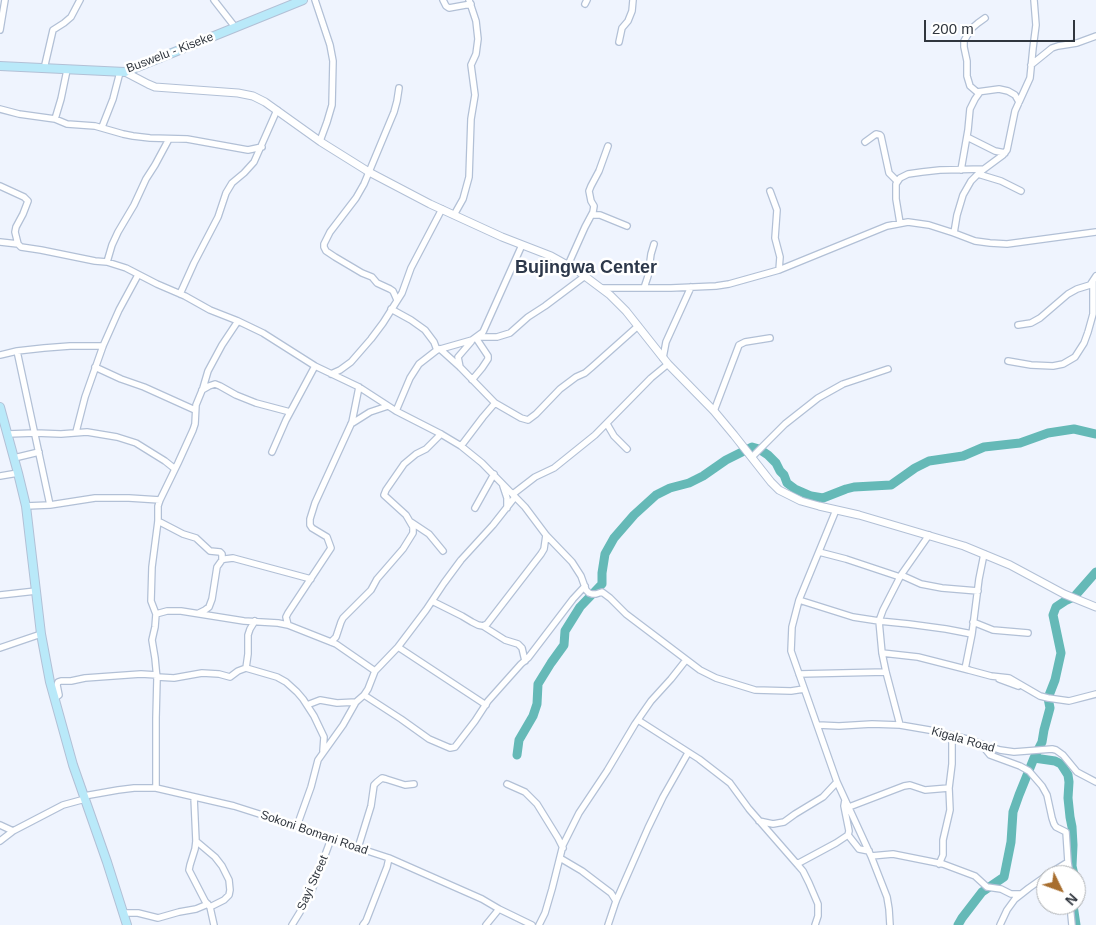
<!DOCTYPE html>
<html>
<head>
<meta charset="utf-8">
<style>
  body { margin:0 }
  #map { position:relative; width:1096px; height:925px; overflow:hidden; background:#eff4fe; font-family:Arial,sans-serif }
  canvas { display:block }
  .north { position:absolute; left:1036px; top:865px; width:50px; height:50px; box-sizing:border-box; background:#fff; border:1px solid #acafb2; border-radius:50%; rotate:132deg; font-size:14px; font-weight:700; line-height:20px; text-align:center; color:#30363e }
  .north::after { content:''; display:block; margin:auto; width:18px; height:22px; background:#a86e2e; clip-path:polygon(50% 0,100% 100%,50% 72%,0 100%) }
  .scale { position:absolute; left:924px; top:20px; width:151px; height:22px; box-sizing:border-box; border:2px solid #30363e; border-top:0; padding-left:6px; font-size:15px; line-height:18px; white-space:nowrap; color:#30363e; -webkit-text-stroke:4px #fff; paint-order:stroke }
</style>
</head>
<body>
<div id="map">
<canvas width="1096" height="925"></canvas>
<div class="north">N</div>
<div class="scale">200 m</div>
</div>
<script>
const g = document.querySelector('canvas').getContext('2d');
g.lineJoin = 'round';
const shape = rows => new Path2D(rows.map(r => 'M' + r).join(''));
function trace(path, color, width, dash) { g.strokeStyle = color; g.lineWidth = width; g.lineCap = dash ? 'butt' : 'round'; g.setLineDash(dash || []); g.stroke(path); }
function write(font, color, halo, rows, align = 'center') {
  g.font = font + ' Arial,sans-serif'; g.lineWidth = 5; g.setLineDash([]); g.textBaseline = 'middle'; g.strokeStyle = halo; g.fillStyle = color; for (const [text, x, y, turn = 0] of rows) {
    g.save(); g.translate(x, y); g.rotate((+turn || 0) * Math.PI / 180); g.textAlign = isNaN(turn) ? turn : align; if (halo) g.strokeText(text, 0, 0); g.fillText(text, 0, 0); g.restore();
  }
}
const river = shape([
  [517,755,519,740,533,716,537,704,538,684,551,663,564,645,565,631,580,607,602,584,602,573,605,554,614,538,634,515,656,495,670,488,689,483,703,476,726,460,752,447,759,449,768,455,776,463,780,471,784,475,787,483,795,489,811,496,823,498,846,489,854,487,891,485,915,468,929,461,963,456,984,447,1020,443,1048,433,1074,429,1096,434],
  [1074,875,1072,866,1073,845,1072,827,1070,817,1068,798,1069,782,1068,775,1061,764,1055,761,1034,758,1042,742,1044,730,1050,708,1048,698,1055,680,1061,653,1053,615,1056,607,1065,601,1074,597,1096,572],
  [1073,905,1076,925],
  [958,925,962,918,982,892,1004,877,1011,842,1013,812,1019,795,1034,758]
]);
const minor = shape([
  [214,0,235,27],
  [315,0,330,45,333,61,332,105,327,122,320,141],
  [443,0,446,6,449,8,471,4],
  [585,4,587,0],
  [985,18,978,23,971,29,964,41,964,47,967,61,967,76,970,86,977,92,999,89,1008,91,1015,95,1019,102],
  [0,30,5,0],
  [619,42,622,28,628,21,632,11,633,0],
  [1031,65,1052,48,1058,46,1077,43,1096,36],
  [44,69,53,30,64,23,71,17,80,0],
  [0,109,19,114,55,119,67,124,95,126,123,134,133,136,150,138,187,139,248,150,262,147],
  [55,119,61,99,67,70],
  [102,127,113,99,120,72],
  [967,137,995,151,1005,153],
  [865,142,876,134,880,135,881,136,889,173,897,181],
  [961,170,968,130,970,109,975,99,980,92],
  [978,174,1001,181,1021,191],
  [0,186,24,197,28,201,23,214,16,227,15,232,18,244,21,247,41,250,95,261,107,262,126,268,157,284,185,296,210,310,238,321,263,333,315,366,359,387,396,411,441,434,461,446,482,463,525,507,546,535,572,562,581,576,586,590,589,593,592,594,596,594,602,592,610,598,626,614,700,670,716,678,755,690,791,691,804,689],
  [770,191,777,210,775,238,780,257,779,270],
  [454,215,463,199,469,177,471,119,475,95,471,65,476,54,478,39,476,21,469,0],
  [592,215,600,215,627,226],
  [900,223,896,199,896,184,900,178,908,174,922,172,940,170,984,169],
  [954,233,957,215,963,195,971,181,980,172,1003,155,1007,150,1015,111,1030,78,1033,48,1036,25,1034,0],
  [0,242,18,244],
  [107,262,112,245,118,232,134,205,146,179,155,165,169,139],
  [568,265,585,227,593,212,594,206,591,201,589,191,591,186,599,171,608,146],
  [601,288,671,288,716,286,729,284,779,270,887,226,908,222,929,225,954,233,975,241,990,243,1007,244,1096,232],
  [644,288,648,276,651,254,654,244],
  [180,294,194,263,218,217,226,193,232,183,244,173,254,162,277,110],
  [397,300,393,291,390,289,377,283,372,277,362,273,335,257,326,251,324,247,324,244,330,232,356,198,364,184,394,112,397,101,399,88],
  [391,309,411,320,425,330,434,342,437,350],
  [1018,325,1031,323,1040,318,1068,294,1077,289,1090,285,1096,276],
  [478,337,497,337,510,333,528,317,545,306,585,276],
  [440,349,460,367,495,403,521,418,528,420,536,414,560,389,576,377,585,373,592,367,638,326],
  [17,351,50,505],
  [0,355,17,351,44,348,70,346,103,346],
  [663,358,666,342,691,287],
  [1008,361,1031,365,1053,366,1063,364,1075,357,1084,343,1088,332,1093,314,1093,281],
  [95,367,121,379,144,387,195,410],
  [460,367,458,357,471,342],
  [331,374,340,370,351,362,371,339,383,323,402,293,411,268,442,209],
  [472,380,482,368,488,359,488,356,476,338],
  [202,390,209,386,215,384,220,386,236,395,256,403,290,412],
  [396,411,410,378,419,364,437,350,472,340,483,332,522,245],
  [714,411,739,345,745,342,770,338],
  [351,424,370,412,388,406],
  [607,424,614,436,627,449],
  [76,432,85,397,103,346,119,310,138,275],
  [8,434,35,433,61,434,87,432,117,437,136,443,165,461,175,469],
  [461,446,483,417,495,403],
  [272,452,286,420,315,366],
  [752,457,785,424,818,398,843,384,888,369],
  [14,458,39,452],
  [0,476,18,473],
  [503,486,507,498,507,508],
  [513,494,535,477,554,468,595,435,651,378,668,364],
  [26,506,50,505,95,498,129,498,160,500],
  [475,508,494,474],
  [836,510,799,600,792,627,791,651,837,782,871,856,887,897,889,909,890,925],
  [158,521,183,534,196,538,210,551,220,552,222,554,222,560],
  [411,522,429,534,443,551],
  [819,552,846,559,900,577],
  [984,554,979,579,972,634,965,669,991,676,1009,678,1040,696,1048,698,1069,701,1096,694],
  [901,575,921,584,942,588,978,591],
  [0,595,36,591],
  [799,600,853,617,879,621,909,624,946,629,972,634],
  [432,601,462,616,472,622,478,625,483,626,487,624,541,554,544,549,546,535],
  [199,613,205,610,209,607,212,599,217,567,222,560,225,559,233,558,311,579],
  [156,614,167,611,181,611,244,621,278,623,288,625,336,644,375,671],
  [973,622,993,630,1028,633],
  [288,625,286,617,288,613,331,548,327,537,312,528,310,525,310,519,315,503,352,422,359,387],
  [483,626,505,640,518,644,522,648,525,661],
  [331,642,336,637,341,622,343,618,371,590,377,579,403,549,413,533,413,527,406,515,384,495,386,490,404,464,416,454,426,449,441,434],
  [398,647,486,705],
  [0,648,41,634],
  [882,653,918,657,969,670],
  [246,668,248,654,248,635,250,629,255,621],
  [799,674,886,672],
  [157,677,174,678,202,673,219,674,230,677,238,671,246,668,277,677,286,682,297,692,303,699,314,716,324,737,323,751],
  [999,679,1018,686],
  [364,695,401,719,429,739,450,748,455,747,475,721,488,701,521,664,528,658,573,599,585,586],
  [55,698,59,695,57,685,58,682,61,681,71,681,85,678,141,674,157,675],
  [307,705,320,700,337,703,356,702],
  [638,720,699,759,730,783,749,809,797,864,803,871,809,883,818,904,818,916,815,925],
  [818,725,839,726,872,724,900,725,935,731,967,739,1000,750,1014,752,1052,749,1056,750,1063,755,1077,772,1096,782],
  [900,725,886,672,882,653,879,621,883,610,901,575,929,535],
  [981,744,990,755,1020,766,1029,771,1042,786,1047,795,1052,818,1054,824,1056,827,1066,832,1068,862,1047,875],
  [507,784,525,792,537,804,558,838,563,848],
  [156,788,156,718,157,679,155,658,152,640,155,627,156,614,151,601,152,567,158,521,158,506,160,500,178,463,193,430,195,424,196,405,203,388,208,371,222,345,238,321],
  [84,796,118,790,134,788,156,788,234,806,297,826,331,839,389,858,482,899,499,909,532,925],
  [194,797,196,841,195,849,190,865,189,870,205,901,210,907,214,925],
  [849,807,904,786,910,785,925,790,949,788],
  [759,821,773,824,784,822,795,814,823,797,837,782],
  [0,825,13,831],
  [297,826,311,787,318,760,343,725,356,702,364,695,368,689,375,671,398,647,426,610,444,583,461,560,493,525,515,497],
  [848,835,859,849,869,851],
  [0,841,13,831,63,805,85,799],
  [196,841,215,857,222,866,229,880,230,890,229,895,224,900,210,907],
  [358,848,371,806,374,785,377,782,382,778,386,779,405,785,414,784],
  [871,856,893,854,943,864,975,876,987,887,1001,889,1011,894,1021,894],
  [560,858,582,871,599,884,611,893,616,901],
  [1068,862,1070,875],
  [797,864,836,843,848,835,849,831,844,806,845,800],
  [939,864,943,855,943,840,950,810,949,788,952,764,952,735],
  [1070,905,1072,925],
  [123,913,138,913,158,918,179,912,196,909,208,904],
  [292,925,300,912,305,899,312,890,331,839],
  [363,925,366,921,387,867,389,858],
  [486,925,499,909],
  [539,925,545,913,552,889,563,845,579,813,607,771,635,724,651,701,671,679,686,660],
  [608,925,616,901,648,828,663,797,688,753],
  [1000,925,1007,910,1015,899,1029,888,1046,876]
]);
const tertiary = shape([
  [125,72,148,84,155,87,238,93,253,96,265,102,321,142,369,172,430,204,502,237,551,256,578,271,610,295,626,311,668,364,714,411,734,435,771,482,779,490,801,501,819,506,859,515,964,546,1010,565,1064,594,1096,607]
]);
const secondary = shape([
  [0,66,125,72,303,0],
  [0,407,18,473,26,506,41,634,50,682,73,765,107,862,127,925]
]);
const streetNames = [
  ["Buswelu - Kiseke",170,53,-21],
  ["Kigala Road",963,740,16],
  ["Sokoni Bomani Road",314,833,19],
  ["Sayi Street",313,883,-66]
];
const districtNames = [
  ["Bujingwa Center",586,268]
];
trace(river, '#65b9b7', 9);
trace(minor, '#b2c0d6', 8);
trace(tertiary, '#b2c0d6', 9);
trace(secondary, '#b2c0d6', 10);
trace(minor, '#fff', 5.5);
trace(tertiary, '#fff', 7);
trace(secondary, '#b9e9f9', 8);
write('12px', '#30363e', '#fff', streetNames);
write('bold 18px', '#2d384a', '#fff', districtNames);
</script>
</body>
</html>
